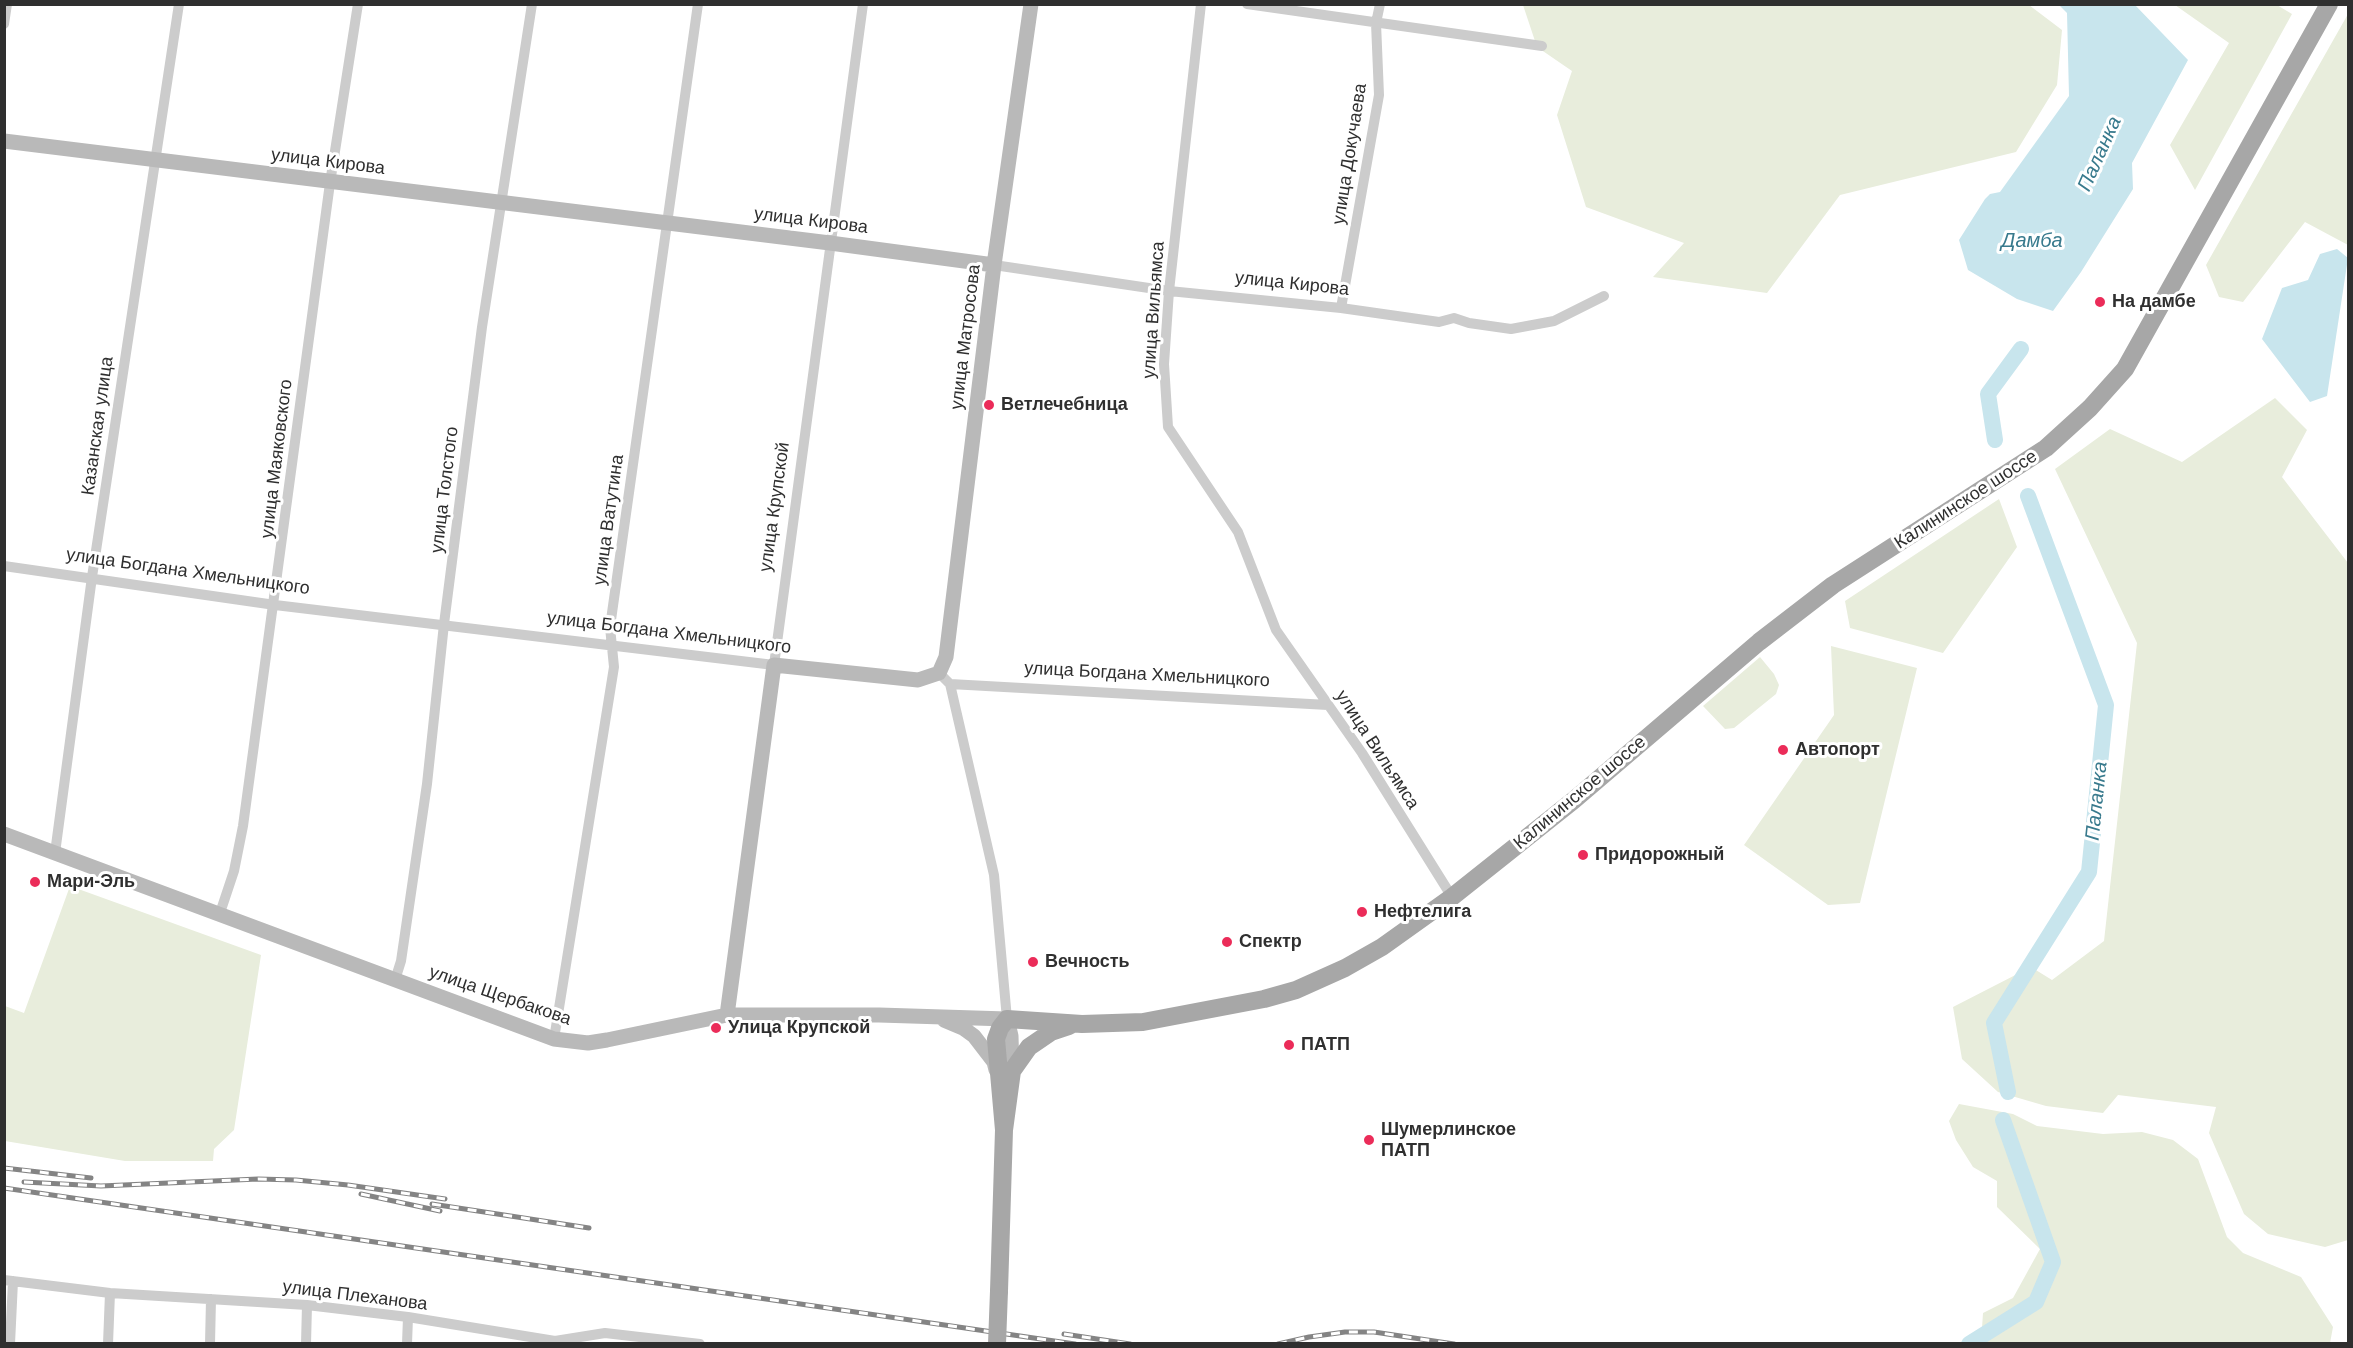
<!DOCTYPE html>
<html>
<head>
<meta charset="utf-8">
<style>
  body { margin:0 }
  #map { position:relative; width:2353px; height:1348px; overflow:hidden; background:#fff; font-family:Arial,sans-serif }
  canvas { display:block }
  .frame { position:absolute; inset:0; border:6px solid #2f2f2f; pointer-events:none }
</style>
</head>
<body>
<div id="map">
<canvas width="2353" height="1348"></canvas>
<div class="frame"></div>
</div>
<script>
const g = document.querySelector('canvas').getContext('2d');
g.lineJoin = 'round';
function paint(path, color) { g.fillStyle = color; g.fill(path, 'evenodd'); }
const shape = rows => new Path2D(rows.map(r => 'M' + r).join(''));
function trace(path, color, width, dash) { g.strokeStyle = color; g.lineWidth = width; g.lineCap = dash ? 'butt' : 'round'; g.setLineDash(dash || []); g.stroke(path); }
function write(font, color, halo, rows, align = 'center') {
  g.font = font + ' Arial,sans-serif'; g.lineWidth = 6; g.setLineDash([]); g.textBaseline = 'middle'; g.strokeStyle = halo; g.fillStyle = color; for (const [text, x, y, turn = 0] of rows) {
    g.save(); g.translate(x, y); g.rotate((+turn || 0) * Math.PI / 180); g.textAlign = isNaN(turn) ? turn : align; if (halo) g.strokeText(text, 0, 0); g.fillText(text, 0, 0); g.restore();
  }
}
const green = shape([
  [1523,5,2029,5,2062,30,2057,85,2016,152,1840,195,1767,293,1653,277,1684,243,1586,207,1557,115,1572,71,1537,47],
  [2175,5,2277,5,2292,14,2195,190,2170,145,2229,43],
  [2348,14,2348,245,2305,222,2243,302,2219,297,2206,265],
  [2275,398,2307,430,2282,477,2348,563,2348,1240,2325,1247,2268,1234,2244,1214,2209,1133,2216,1107,2118,1095,2103,1113,2046,1106,1998,1092,1962,1059,1953,1007,2031,967,2052,980,2104,941,2137,643,2055,469,2110,429,2182,462],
  [1999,499,2017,547,1943,653,1850,628,1845,601],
  [1831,646,1917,668,1860,903,1828,905,1744,845,1834,715],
  [1760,657,1774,674,1779,685,1776,694,1734,728,1725,729,1703,706],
  [70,886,261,955,234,1130,214,1149,213,1161,125,1161,5,1141,5,1006,24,1013],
  [1959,1104,2013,1114,2037,1126,2103,1134,2142,1132,2173,1140,2198,1159,2227,1237,2243,1253,2301,1277,2333,1327,2330,1343,1981,1343,1983,1313,2013,1298,2040,1249,1997,1207,1997,1181,1973,1167,1956,1140,1949,1121]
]);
const water = shape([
  [2059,5,2135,5,2188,60,2132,163,2133,189,2081,272,2053,311,2017,299,1968,270,1959,240,1985,199,1990,194,2000,192,2069,96,2067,13],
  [2337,249,2348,258,2327,396,2310,402,2262,339,2282,288,2308,280,2320,254]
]);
const river = shape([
  [1995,440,1988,394,2021,349],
  [2008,1092,1994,1023,2089,872,2106,705,2028,496],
  [1969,1344,2036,1302,2053,1262,2003,1120]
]);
const street = shape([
  [1201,4,1169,291,1164,364,1168,427,1238,532,1276,630,1362,753,1452,897],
  [1247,4,1542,46],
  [4,24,7,4],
  [994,265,1169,291,1341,308,1439,322,1454,318,1469,323,1511,329,1554,321,1604,296],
  [1341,308,1379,95,1376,23,1380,4],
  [4,566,275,605,774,665,863,4],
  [939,673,950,684,1328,705],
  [950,684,994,875,1007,1019],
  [55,853,92,577,179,4],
  [219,916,234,871,243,826,330,183,358,4],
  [395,980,401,961,427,784,444,624,482,327,532,4],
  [554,1039,614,667,610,627,698,4],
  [4,1280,110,1293,307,1305,408,1317,555,1341,605,1333,700,1344],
  [10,1344,13,1281],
  [108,1344,110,1293],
  [210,1344,211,1299],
  [306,1344,307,1305],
  [407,1344,408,1317]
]);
const secondary = shape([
  [4,141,830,243,994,265],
  [4,834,554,1039,588,1043,607,1040,727,1015,879,1015,1007,1019,1011,1036,1012,1071],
  [727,1015,774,665,918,680,939,673,946,657,994,265,1031,4],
  [944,1020,963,1028,974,1036,994,1062,996,1070]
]);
const primary = shape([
  [1004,1130,996,1039,1000,1028,1007,1019,1082,1024,1143,1022,1264,999,1296,990,1345,968,1382,947,1452,897,1574,800,1759,642,1833,585,2046,448,2090,408,2125,369,2329,4],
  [999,1291,1004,1130,1012,1071,1029,1047,1051,1032,1069,1026]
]);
const rail = shape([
  [4,1168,91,1178],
  [24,1182,101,1186,258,1179,296,1180,348,1185,445,1199],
  [4,1188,1075,1344],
  [361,1194,440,1211],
  [432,1204,589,1228],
  [1064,1334,1130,1344],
  [1278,1344,1309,1337,1345,1332,1374,1332,1454,1344]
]);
const primaryBridge = shape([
  [997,1344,999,1291]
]);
const markers = [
  [2100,302,6,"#eb2c59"],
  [989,405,6,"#eb2c59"],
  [1783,750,6,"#eb2c59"],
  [1583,855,6,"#eb2c59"],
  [35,882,6,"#eb2c59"],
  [1362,912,6,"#eb2c59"],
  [1227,942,6,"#eb2c59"],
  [1033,962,6,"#eb2c59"],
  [716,1028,6,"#eb2c59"],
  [1289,1045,6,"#eb2c59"],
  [1369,1140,6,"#eb2c59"]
];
const streetNames = [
  ["улица Докучаева",1350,154,-81],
  ["улица Кирова",328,162,7],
  ["улица Кирова",811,221,7],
  ["улица Кирова",1292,284,6],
  ["улица Вильямса",1154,310,-86],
  ["улица Матросова",966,337,-83],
  ["Казанская улица",98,426,-82],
  ["улица Маяковского",277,459,-83],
  ["улица Толстого",445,490,-83],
  ["Калининское шоссе",1966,500,-33],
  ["улица Крупской",775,507,-82],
  ["улица Ватутина",609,520,-82],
  ["улица Богдана Хмельницкого",188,572,8],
  ["улица Богдана Хмельницкого",669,633,7],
  ["улица Богдана Хмельницкого",1147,675,3],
  ["улица Вильямса",1377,750,57],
  ["Калининское шоссе",1580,793,-40],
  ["улица Щербакова",500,996,19],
  ["улица Плеханова",355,1296,7]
];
const poiNames = [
  ["На дамбе",2112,302],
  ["Ветлечебница",1001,405],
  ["Автопорт",1795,750],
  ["Придорожный",1595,855],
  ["Мари-Эль",47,882],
  ["Нефтелига",1374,912],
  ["Спектр",1239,942],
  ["Вечность",1045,962],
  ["Улица Крупской",728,1028],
  ["ПАТП",1301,1045],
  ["Шумерлинское",1381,1130],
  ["ПАТП",1381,1151]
];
const waterNames = [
  ["Паланка",2100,154,-66],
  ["Дамба",2032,241],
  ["Паланка",2097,801,-84]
];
paint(green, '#e8eddc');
paint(water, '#c8e5ed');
trace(river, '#c8e5ed', 16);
trace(street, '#ccc', 10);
trace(secondary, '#b9b9b9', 15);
trace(primary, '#a7a7a7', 18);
trace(rail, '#848484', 5);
trace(rail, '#fff', 3, [9]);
trace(primaryBridge, '#a7a7a7', 18);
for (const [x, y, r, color] of markers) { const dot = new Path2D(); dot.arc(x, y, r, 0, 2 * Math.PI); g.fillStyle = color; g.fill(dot); trace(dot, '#fff', 2); }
write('18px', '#2f2f2f', '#fff', streetNames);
write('bold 18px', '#2f2f2f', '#fff', poiNames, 'left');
write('italic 20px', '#387a8d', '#fff', waterNames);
</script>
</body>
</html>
